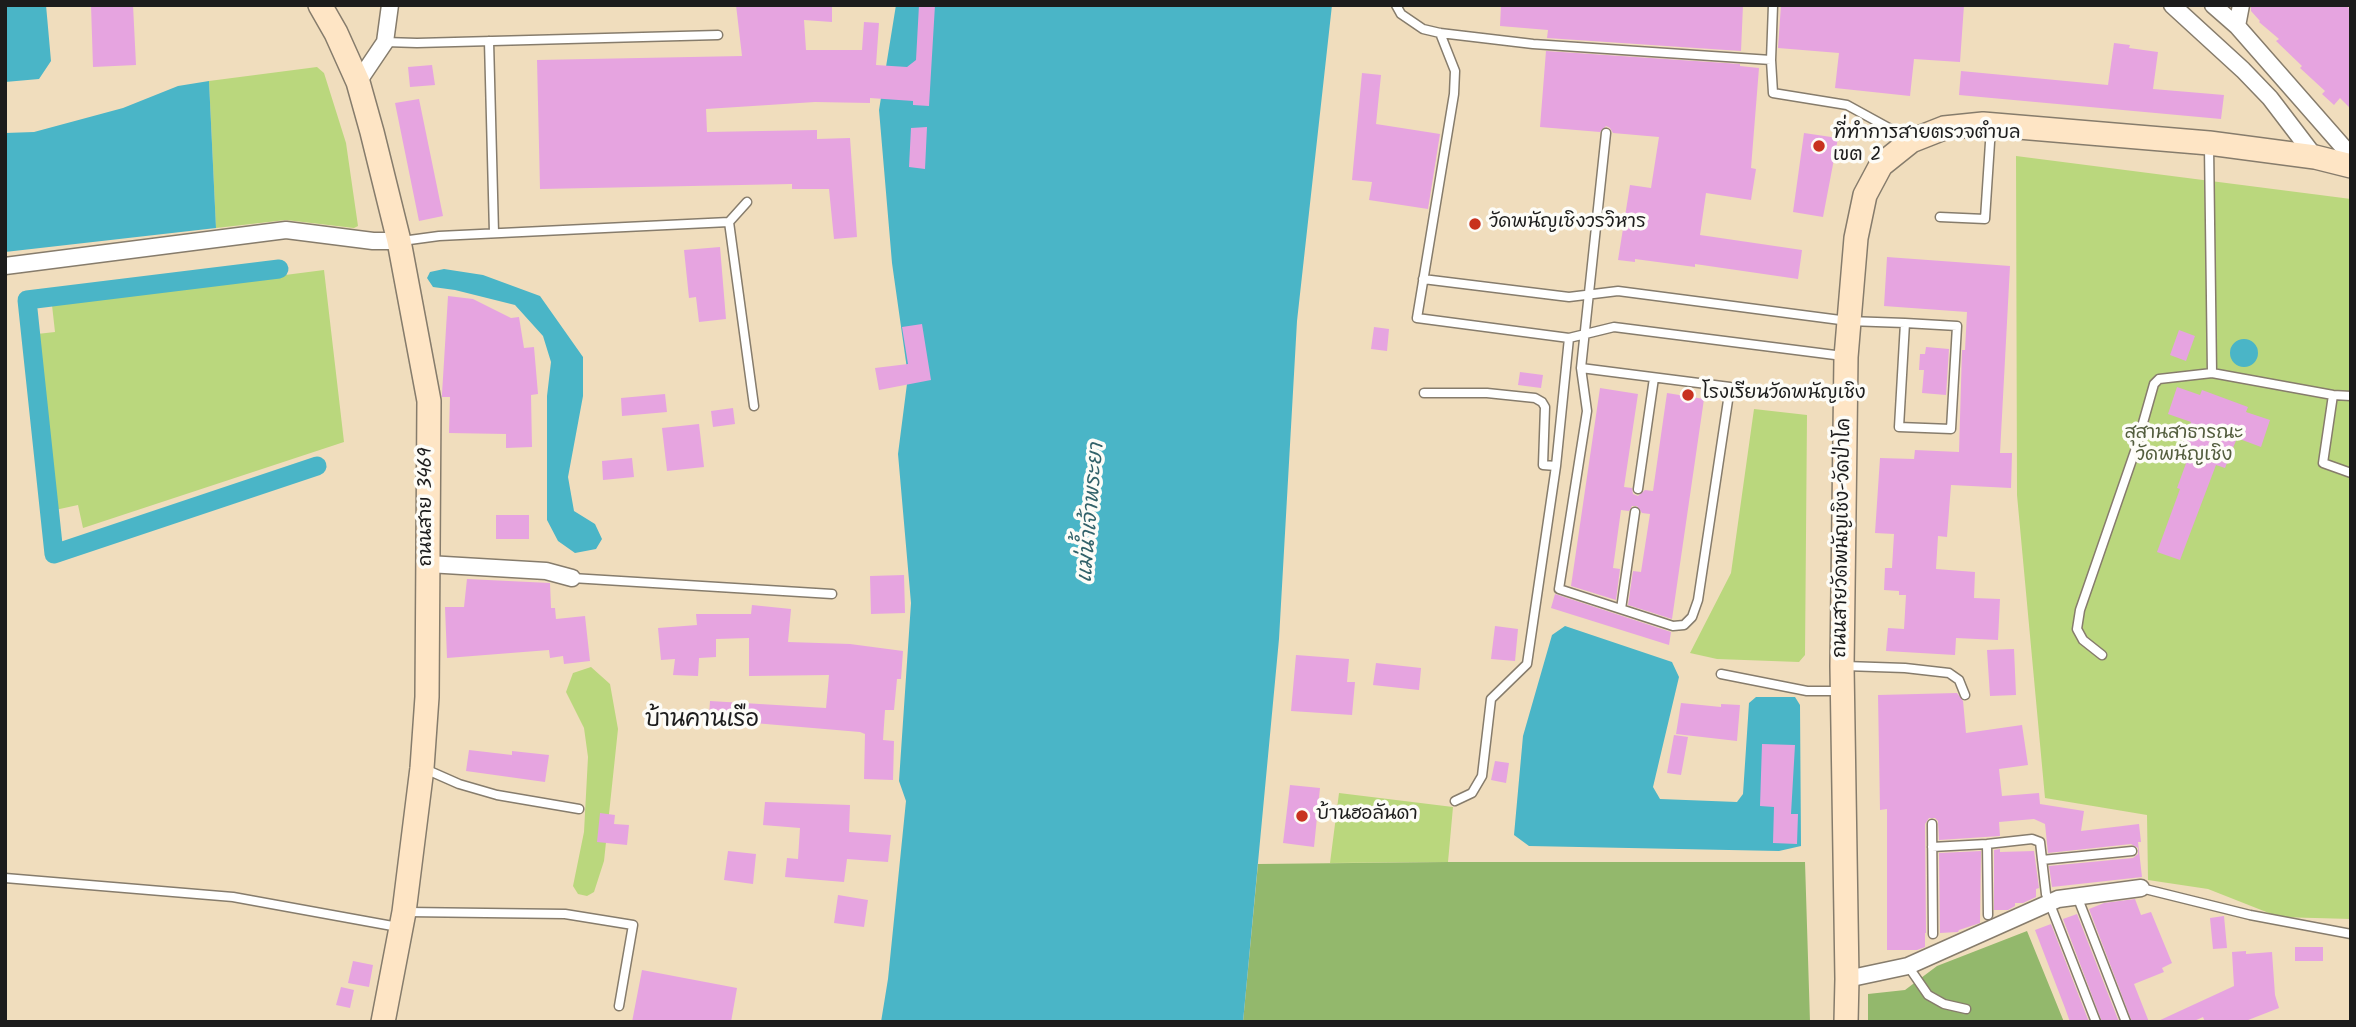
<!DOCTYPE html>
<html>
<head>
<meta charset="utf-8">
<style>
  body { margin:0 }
  #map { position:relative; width:2356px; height:1027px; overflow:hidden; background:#f0ddbd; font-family:Kalam,sans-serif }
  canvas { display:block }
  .frame { position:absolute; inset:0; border:7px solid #1c1c1c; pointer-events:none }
</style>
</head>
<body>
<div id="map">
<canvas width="2356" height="1027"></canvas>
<div class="frame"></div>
</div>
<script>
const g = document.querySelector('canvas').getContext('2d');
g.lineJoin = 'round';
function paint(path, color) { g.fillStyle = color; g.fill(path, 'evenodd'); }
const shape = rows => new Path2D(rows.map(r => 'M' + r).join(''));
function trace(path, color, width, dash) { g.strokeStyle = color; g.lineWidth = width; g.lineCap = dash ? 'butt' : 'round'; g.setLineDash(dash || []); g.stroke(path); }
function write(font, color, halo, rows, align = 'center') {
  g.font = font + ' Kalam,"Playpen Sans Thai",sans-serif'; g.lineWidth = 7; g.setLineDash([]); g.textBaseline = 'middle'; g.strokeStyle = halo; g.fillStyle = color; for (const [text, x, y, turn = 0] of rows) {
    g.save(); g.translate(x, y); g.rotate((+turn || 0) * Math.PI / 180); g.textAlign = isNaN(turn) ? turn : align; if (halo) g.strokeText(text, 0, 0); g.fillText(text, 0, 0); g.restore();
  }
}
const green = shape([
  [317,67,324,73,346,143,358,226,354,228,286,220,216,228,209,81],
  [2016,156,2351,199,2351,919,2279,917,2208,889,2148,880,2147,815,2045,798,2017,495],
  [324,270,344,442,83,528,78,505,55,510,37,334,55,332,52,305],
  [1754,409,1807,415,1805,655,1799,662,1717,659,1690,653,1731,573],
  [591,667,610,684,618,729,604,861,594,892,587,896,578,894,573,886,584,832,588,757,584,728,566,692,573,673],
  [1339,793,1453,807,1448,862,1330,863]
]);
const forest = shape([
  [1448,862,1805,862,1810,1022,1243,1022,1258,864],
  [2027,931,2064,1022,1868,1022,1868,994,1905,990,1937,966]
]);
const water = shape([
  [5,5,46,5,51,61,39,79,5,82],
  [896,5,1332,5,1297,321,1279,639,1243,1022,881,1022,888,979,906,801,899,781,911,603,898,454,908,376,892,263,879,110],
  [209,81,216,228,5,252,5,133,34,132,123,108,178,86],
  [444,269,483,275,540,296,583,357,583,396,568,477,574,511,595,524,602,539,596,549,575,553,558,541,547,520,547,396,551,362,543,336,515,305,455,290,433,287,427,278,430,272],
  '2230 353a14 14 0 1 1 28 0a14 14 0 1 1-28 0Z',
  [1565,626,1672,662,1679,677,1653,787,1660,799,1737,802,1743,794,1749,703,1756,697,1795,697,1800,705,1801,846,1779,851,1529,846,1514,835,1523,736,1552,635]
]);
const canal = shape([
  [279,269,27,300,54,554,317,466]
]);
const building = shape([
  [91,5,133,5,136,65,93,67],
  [736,5,832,5,832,22,804,20,806,50,862,50,864,22,879,23,876,65,907,67,916,60,919,5,935,5,929,106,913,105,913,101,870,98,870,103,815,102,706,109,707,132,817,130,817,139,850,138,857,237,834,239,829,189,792,189,792,184,540,189,537,60,742,56],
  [1501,5,1743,5,1741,51,1547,38,1548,30,1500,26],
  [1781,5,1964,5,1960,62,1914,59,1910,96,1835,88,1839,53,1778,48],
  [2251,5,2348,5,2348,8,2351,9,2351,109,2340,98,2334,105,2322,94,2325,91,2300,68,2302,66,2276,41,2279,39,2259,22,2260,21,2251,11],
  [2114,43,2130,45,2129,48,2158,52,2153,89,2224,95,2221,119,1959,95,1961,71,2108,85],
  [1546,51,1740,64,1740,66,1759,68,1751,168,1756,169,1751,200,1706,193,1700,235,1802,250,1798,279,1695,264,1695,267,1635,259,1635,262,1618,260,1630,185,1651,188,1659,137,1613,133,1610,128,1606,126,1600,132,1540,127],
  [432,65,435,85,410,87,408,67],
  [1362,73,1381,75,1376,124,1440,134,1428,209,1369,200,1372,182,1352,180],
  [419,99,443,216,419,221,395,103],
  [927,127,925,169,909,167,911,128],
  [1804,133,1838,138,1823,217,1793,212],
  [720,247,726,319,699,322,696,297,689,298,684,250],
  [1887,257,2010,266,2000,453,2012,453,2011,488,1951,485,1947,537,1938,536,1936,569,1975,572,1974,598,2000,599,1998,640,1956,638,1955,655,1886,651,1888,628,1904,629,1906,595,1899,595,1899,591,1884,590,1885,568,1892,568,1894,534,1875,533,1880,458,1914,459,1915,450,1959,452,1962,350,1965,350,1967,312,1884,306],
  [448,296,473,299,511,318,519,317,524,348,534,347,538,394,531,395,532,447,506,448,506,434,449,433,450,397,442,397,442,394],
  [922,324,931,380,879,390,875,368,908,364,902,327],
  [1374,327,1389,329,1387,351,1371,349],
  [2179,330,2195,336,2186,361,2170,355],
  [1926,347,1949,349,1946,395,1922,393,1924,370,1919,370,1920,354,1925,354],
  [1520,372,1543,375,1541,388,1518,385],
  [2177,387,2200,395,2202,390,2248,407,2246,412,2270,420,2261,447,2237,438,2225,468,2216,465,2180,560,2157,552,2180,489,2177,488,2189,455,2180,452,2191,422,2168,414],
  [1600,388,1638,394,1624,487,1632,488,1633,494,1638,496,1645,490,1653,491,1667,393,1704,399,1672,619,1628,605,1633,571,1641,572,1650,514,1642,513,1637,506,1632,506,1629,511,1621,510,1613,568,1620,569,1616,600,1571,586],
  [665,394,667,412,622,416,621,398],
  [733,408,735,424,713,427,711,411],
  [699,424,704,467,667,471,662,428],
  [632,458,634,477,603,480,602,461],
  [496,515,529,515,529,539,496,539],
  [904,575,905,613,871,614,870,576],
  [467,579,550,583,551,608,555,608,556,619,585,616,590,661,564,664,563,656,550,658,549,650,447,658,445,607,464,607],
  [1555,594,1671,632,1669,645,1551,608],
  [752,605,791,609,788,642,850,644,903,651,901,679,897,679,894,710,885,710,883,740,894,741,893,780,864,779,865,734,860,732,754,723,754,719,709,717,710,701,826,708,829,675,749,676,749,638,716,639,716,657,699,658,698,676,673,675,675,659,661,660,658,628,697,625,696,614,751,614],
  [1495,626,1518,629,1515,661,1491,659],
  [2014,649,2016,695,1990,696,1987,650],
  [1296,655,1349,659,1347,682,1355,682,1352,715,1291,711],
  [1376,663,1421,668,1419,690,1373,685],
  [1957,693,1963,701,1966,733,2022,725,2028,765,1999,769,2002,796,2039,793,2040,804,2084,811,2081,831,2139,824,2141,842,2138,842,2142,877,2052,887,2049,866,2133,858,2138,854,2138,848,2131,844,2048,853,2045,824,2034,819,1999,822,2000,836,1939,840,1938,821,1935,818,1929,818,1925,824,1926,933,1925,933,1925,947,1917,950,1887,950,1887,809,1880,810,1878,695],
  [1681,703,1721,707,1721,704,1740,705,1737,741,1676,734],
  [1674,735,1688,737,1681,775,1667,773],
  [1762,744,1795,745,1791,814,1798,814,1797,844,1773,843,1774,807,1760,806],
  [469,750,512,755,512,751,549,755,545,782,466,771],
  [1495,761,1509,763,1506,783,1491,780],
  [1290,785,1320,788,1314,847,1283,843],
  [765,802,850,805,849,832,891,835,888,862,847,859,844,882,785,877,787,858,798,859,800,828,763,825],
  [600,813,615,815,614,824,629,825,627,845,597,842],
  [2000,849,2000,852,2034,851,2039,888,2036,889,2036,897,2023,903,2015,903,2015,906,2008,910,1994,910,1994,850],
  [728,851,756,854,753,884,724,880],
  [1981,851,1980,923,1959,930,1958,932,1940,933,1939,853],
  [838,895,868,900,864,927,834,923],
  [2135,899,2141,915,2151,912,2172,963,2162,968,2164,972,2134,984,2149,1022,2132,1022,2089,909,2104,903],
  [2077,914,2119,1022,2102,1022,2063,919],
  [2224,916,2227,948,2213,949,2210,918],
  [2051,924,2089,1022,2070,1022,2065,1008,2035,930],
  [2295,947,2323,947,2323,961,2295,961],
  [2246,951,2246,954,2272,952,2275,995,2279,1008,2243,1022,2205,1022,2203,1017,2192,1022,2156,1022,2234,986,2232,952],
  [353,961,373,965,369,987,348,983],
  [642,970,737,988,731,1022,632,1022],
  [341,987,354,990,350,1008,336,1005]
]);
const lane = shape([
  [1396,5,1401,14,1423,29,1440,33,1533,44,1771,60,1773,93,1847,105,1909,139],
  [1440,33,1455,71,1454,94,1417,318,1569,338,1614,327,1843,356],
  [489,41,494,233],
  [385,42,417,43,718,35],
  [1771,60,1773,5],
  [2209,146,2212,373],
  [1940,217,1985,219,1991,127],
  [729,222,754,406],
  [402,241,439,236,729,222,747,202],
  [1423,279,1569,297,1618,291,1848,321,1905,323,1957,326,1951,429,1899,427,1905,323],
  [1581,368,1730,387,1698,600,1692,617,1684,625,1673,626,1559,589,1587,411,1581,368,1606,133],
  [1424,393,1487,393,1535,398,1542,402,1545,407,1543,465,1556,466],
  [2333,395,2323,463,2351,473],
  [1638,489,1654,378],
  [572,578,832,594],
  [1621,609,1635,512],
  [2102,655,2083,640,2077,629,2080,610,2135,451,2154,384,2159,379,2212,373,2333,395,2351,396],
  [1845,666,1905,668,1949,673,1959,680,1965,695],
  [1721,674,1807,691,1839,691],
  [425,769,459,784,497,795,579,809],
  [1455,801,1472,793,1482,776,1491,699,1527,664,1556,466,1569,338],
  [1932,824,1933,934],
  [1987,844,1988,915],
  [1932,847,1987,844,2032,839,2040,842,2046,894,2096,1022],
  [2042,860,2132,851],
  [5,878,233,897,398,927],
  [2141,888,2250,915,2351,934],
  [2077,896,2126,1022],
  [407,912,565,914,633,925,619,1006],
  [1908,966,1928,995,1944,1004,1966,1009]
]);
const street = shape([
  [2172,5,2243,70,2270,98,2315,157],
  [2213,5,2237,26,2351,156],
  [2237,26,2241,5],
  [358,82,385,42,390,5],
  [5,266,286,230,373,241,399,241],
  [428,564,546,571,572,578],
  [1847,979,1908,966,2058,899,2141,888]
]);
const secondary = shape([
  [320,5,336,33,358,82,372,132,399,241,429,401,427,697,422,768,404,912,383,1022],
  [1846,1022,1847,979,1842,666,1846,357,1856,238,1865,195,1881,165,1911,141,1944,128,1983,124,2209,143,2315,157,2351,166]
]);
const markers = [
  [1819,146,7,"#c8321e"],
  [1475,224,7,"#c8321e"],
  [1688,395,7,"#c8321e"],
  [1302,816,7,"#c8321e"]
];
const poiNames = [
  ["ที่ทำการสายตรวจตำบล",1833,135],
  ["เขต 2",1833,157],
  ["วัดพนัญเชิงวรวิหาร",1489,224],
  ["โรงเรียนวัดพนัญเชิง",1702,395],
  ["บ้านฮอลันดา",1316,816]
];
const parkNames = [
  ["สุสานสาธารณะ",2184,435],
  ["วัดพนัญเชิง",2184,457]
];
const streetNames = [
  ["ถนนสาย 3469",428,507,-90],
  ["ถนนสายวัดพนัญเชิง-วัดป่าโค",1844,538,-89]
];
const waterNames = [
  ["แม่น้ำเจ้าพระยา",1093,513,-85]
];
const quarterNames = [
  ["บ้านคานเรือ",702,722]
];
paint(green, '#bad77d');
paint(forest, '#93b86c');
paint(water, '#4ab5c7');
trace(canal, '#4ab5c7', 19);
paint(building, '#e6a4e0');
trace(lane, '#867c6c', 11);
trace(street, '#867c6c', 19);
trace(secondary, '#867c6c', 26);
trace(lane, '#fff', 8);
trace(street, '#fff', 16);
trace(secondary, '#fee5c5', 23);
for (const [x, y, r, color] of markers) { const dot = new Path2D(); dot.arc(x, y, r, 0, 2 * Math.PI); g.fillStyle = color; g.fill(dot); trace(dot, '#fdfcf7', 2.5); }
write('19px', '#1c1c1c', '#fdfcf7', poiNames, 'left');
write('19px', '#535d3e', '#fdfcf7', parkNames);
write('19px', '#1c1c1c', '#fdfcf7', streetNames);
write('italic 21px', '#316169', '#fdfcf7', waterNames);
write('23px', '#1c1c1c', '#fdfcf7', quarterNames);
</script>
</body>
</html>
